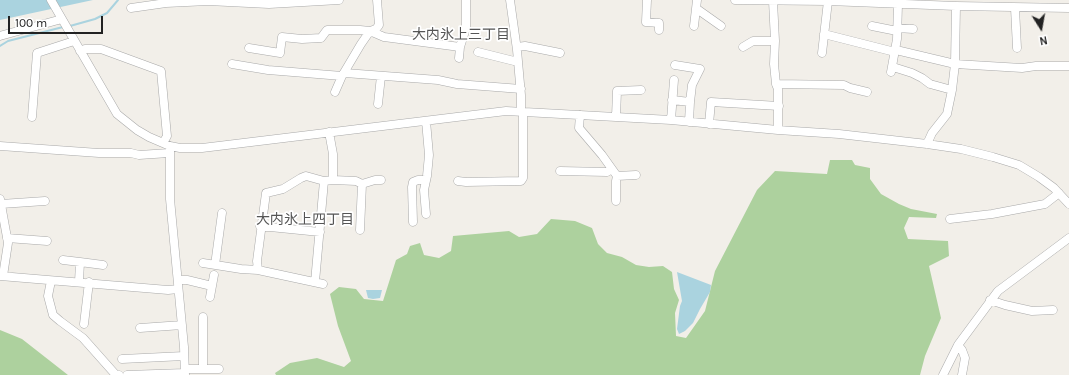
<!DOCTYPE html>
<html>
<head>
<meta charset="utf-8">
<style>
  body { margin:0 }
  #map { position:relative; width:1069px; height:375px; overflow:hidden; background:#f2efe9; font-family:Karla,sans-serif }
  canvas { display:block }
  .north { position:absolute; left:1021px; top:8px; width:40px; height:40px; -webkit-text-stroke:3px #fff; paint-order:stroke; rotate:169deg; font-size:11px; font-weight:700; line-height:16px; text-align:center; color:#222 }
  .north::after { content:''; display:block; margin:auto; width:14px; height:18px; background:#222; clip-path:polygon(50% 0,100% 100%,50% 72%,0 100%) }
  .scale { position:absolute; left:8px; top:16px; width:95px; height:18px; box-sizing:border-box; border:2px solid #222; border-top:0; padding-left:5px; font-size:12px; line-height:14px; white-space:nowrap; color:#222; -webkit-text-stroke:3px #fff; paint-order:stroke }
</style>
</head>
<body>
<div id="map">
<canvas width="1069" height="375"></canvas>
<div class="north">N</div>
<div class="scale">100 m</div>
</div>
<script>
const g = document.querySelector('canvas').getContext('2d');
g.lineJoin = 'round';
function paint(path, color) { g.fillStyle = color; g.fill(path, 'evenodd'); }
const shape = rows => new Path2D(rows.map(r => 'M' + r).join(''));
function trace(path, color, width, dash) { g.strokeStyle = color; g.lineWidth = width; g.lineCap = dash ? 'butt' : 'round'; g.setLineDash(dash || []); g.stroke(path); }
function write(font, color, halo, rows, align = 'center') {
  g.font = font + ' Karla,"Noto Sans JP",sans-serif'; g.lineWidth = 3.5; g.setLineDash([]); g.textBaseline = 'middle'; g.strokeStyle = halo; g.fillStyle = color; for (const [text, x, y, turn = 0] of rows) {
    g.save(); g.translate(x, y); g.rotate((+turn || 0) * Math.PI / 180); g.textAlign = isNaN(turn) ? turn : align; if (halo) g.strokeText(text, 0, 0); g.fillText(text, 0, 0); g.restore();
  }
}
const forest = shape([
  [830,160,852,160,855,165,870,168,870,179,881,194,899,204,911,209,937,214,936,218,909,217,904,228,908,239,948,241,949,256,929,266,941,318,925,356,920,375,276,375,275,373,290,363,317,358,344,367,351,361,338,326,330,294,339,287,356,289,364,299,383,301,396,260,407,254,410,246,420,243,424,255,439,258,451,251,453,236,509,231,519,237,537,234,551,219,575,221,592,228,598,244,607,253,622,257,636,265,649,267,663,266,672,272,674,289,679,300,675,313,676,336,686,338,705,311,715,271,757,190,775,171,827,174],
  [0,330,22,339,68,375,0,375]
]);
const water = shape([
  [0,0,93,0,0,20],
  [677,272,711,285,710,292,700,309,693,323,685,331,679,334,677,329,680,306,682,301],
  [366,290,382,290,380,298,373,299,368,298]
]);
const stream = shape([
  [70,26,95,19,107,13,118,0],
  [0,46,8,41,63,27]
]);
const minor = shape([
  [51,0,117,114,137,130,149,137,170,146,180,148,202,148,506,111,671,120,778,130,839,134,927,144,961,149,993,157,1019,165,1039,177,1054,188,1069,204],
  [510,0,517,50,521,95,521,111],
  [647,0,646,22,659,23,659,30],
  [735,0,828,1,956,6,1069,8],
  [773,1,775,41,774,64,776,84,778,89,778,130],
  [131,8,166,3,208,1,269,4,339,0],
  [1015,8,1017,48],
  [697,9,721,26],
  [694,26,697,0],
  [872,26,897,31],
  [897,28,913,29],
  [824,34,895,52],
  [0,36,62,19],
  [517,47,525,46,560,53],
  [743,47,753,41,775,41],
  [249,48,280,53,282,37,302,39,321,38,327,30,360,30,370,31,384,37,460,47],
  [896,50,955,64,1022,68,1036,66,1069,66],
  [80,51,85,49,101,49,161,71,167,136,163,143],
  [478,52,514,61,518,61],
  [822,53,828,1],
  [459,58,460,47,466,28,466,0],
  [232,64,268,70,342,76],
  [675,65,700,69,692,85,690,102],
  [893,67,912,73,922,78,930,84,952,90],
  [891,72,897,39,898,4],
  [345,73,438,80,457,84,521,89],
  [776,84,844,85,850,88,867,92],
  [335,92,342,76,361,44,370,31,376,29,379,25,377,0],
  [672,100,690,102,689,122],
  [378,104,381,76],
  [580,115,579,128,602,155,617,176,616,181,616,201],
  [32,117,37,53,74,41],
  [616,117,617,91,641,90],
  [671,120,674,80],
  [426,121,429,155,427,176,424,190,426,214],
  [709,124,711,102,779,106],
  [329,132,333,154,333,180,356,181,362,184,360,230],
  [927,144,932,133,947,114,952,90,955,64,956,6],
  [0,146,99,153,131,153,139,155,169,153],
  [170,146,170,199,184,347,185,375],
  [560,171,607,172,612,169],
  [617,176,636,175],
  [458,181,466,182,521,181,523,178,523,112],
  [362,184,375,180,381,180],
  [0,199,8,243,3,276],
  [1,204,45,201],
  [950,219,992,214,1045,204,1059,193],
  [413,222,412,187,413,182,418,180,426,180],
  [260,226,320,232],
  [7,238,47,241],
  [63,260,80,262,79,282],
  [80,262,103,265],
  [203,263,241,269,258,270],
  [215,265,222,213],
  [0,276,168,290,178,289],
  [178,280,187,280,212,286,210,297],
  [51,281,48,296,53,315,60,321,83,338,115,374,119,375],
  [315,282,324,181],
  [323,284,258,270,257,261,266,193,283,189,301,178,306,176,324,181,333,180],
  [212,286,214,275],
  [990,300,1005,305,1032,311,1053,310],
  [203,317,203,369],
  [84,324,89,282],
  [140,328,182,325],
  [958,345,962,350,965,358,962,375],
  [122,359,184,356],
  [185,369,219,369],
  [127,375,185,373],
  [943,375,958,345,998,291,1069,238]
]);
const neighbourhoodNames = [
  ["大内氷上三丁目",461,35],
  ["大内氷上四丁目",305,220]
];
paint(forest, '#add19e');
paint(water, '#aad3df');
trace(stream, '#aad3df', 2);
trace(minor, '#a9a9a9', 9);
trace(minor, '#fff', 8);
write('14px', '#555', '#fff', neighbourhoodNames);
</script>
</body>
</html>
